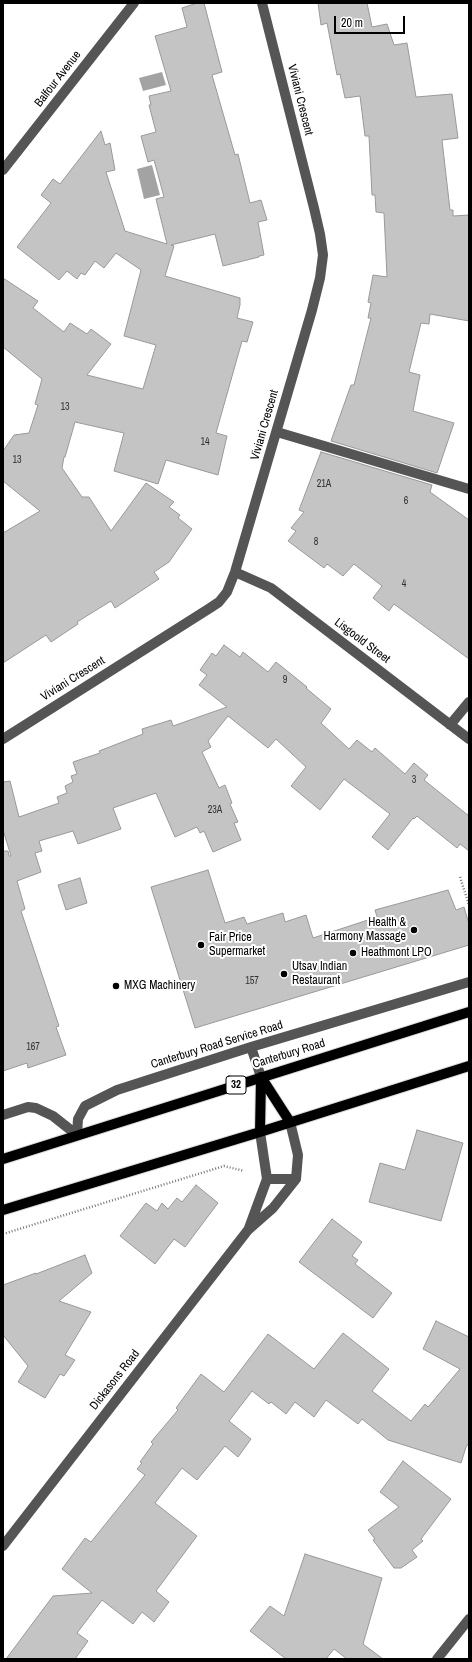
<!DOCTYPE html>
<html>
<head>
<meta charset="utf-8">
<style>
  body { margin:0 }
  #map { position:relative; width:472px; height:1662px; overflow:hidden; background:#fff; font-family:"Archivo Narrow",sans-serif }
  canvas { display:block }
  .frame { position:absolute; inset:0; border:4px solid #000; pointer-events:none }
  .scale { position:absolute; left:334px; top:16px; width:71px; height:18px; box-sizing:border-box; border:2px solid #000; border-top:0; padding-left:5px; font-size:12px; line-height:14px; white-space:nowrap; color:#000; -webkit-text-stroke:3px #fff; paint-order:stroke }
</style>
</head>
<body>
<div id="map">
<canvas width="472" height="1662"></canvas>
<div class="frame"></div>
<div class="scale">20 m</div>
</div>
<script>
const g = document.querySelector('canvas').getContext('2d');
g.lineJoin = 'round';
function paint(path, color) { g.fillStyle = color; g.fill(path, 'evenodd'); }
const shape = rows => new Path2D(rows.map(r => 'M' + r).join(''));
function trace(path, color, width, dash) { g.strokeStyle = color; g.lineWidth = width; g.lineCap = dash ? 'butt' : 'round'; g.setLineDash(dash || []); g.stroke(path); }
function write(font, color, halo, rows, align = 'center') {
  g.font = font + ' "Archivo Narrow",sans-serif'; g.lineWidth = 4; g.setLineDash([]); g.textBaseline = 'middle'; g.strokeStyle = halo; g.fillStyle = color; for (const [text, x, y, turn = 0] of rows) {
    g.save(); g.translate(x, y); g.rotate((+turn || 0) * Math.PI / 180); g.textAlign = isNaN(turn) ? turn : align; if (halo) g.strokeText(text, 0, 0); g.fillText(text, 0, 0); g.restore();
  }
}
const water = shape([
  [162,72,166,85,143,91,139,78],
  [152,165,160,195,144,199,137,169]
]);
const building = shape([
  [197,3,204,3,222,72,212,75,235,155,238,154,250,203,261,200,267,220,258,222,264,255,259,256,259,257,223,266,215,234,171,245,174,246,165,276,240,298,240,305,237,318,253,322,247,342,242,341,216,433,227,436,218,475,166,460,158,484,114,471,124,433,75,422,65,457,64,457,62,468,82,497,89,497,111,531,146,483,174,502,169,507,180,515,178,518,192,529,169,562,154,572,159,579,115,608,111,601,77,622,78,624,51,642,46,635,3,663,3,533,40,511,3,481,3,451,14,435,29,433,38,405,35,404,42,379,3,347,3,278,38,301,33,308,64,332,70,323,87,334,91,329,111,344,87,375,143,389,156,345,124,336,141,270,116,253,104,268,95,261,85,275,81,273,77,279,67,271,59,280,17,247,51,203,41,195,53,179,60,184,101,131,105,145,110,143,115,170,106,172,125,231,167,244,156,199,164,197,154,160,148,162,141,136,156,132,149,105,151,105,149,96,171,91,155,36,187,27,182,8,197,3],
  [318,3,367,3,372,27,387,24,394,45,407,43,416,97,452,94,458,138,442,140,450,210,453,210,453,216,469,215,469,321,430,314,429,324,421,323,409,372,420,375,413,411,454,423,437,473,331,441,351,385,354,385,371,318,368,318,371,303,368,302,373,275,387,277,384,213,376,212,375,195,372,195,369,136,365,136,360,96,345,98,340,74,337,75,327,23,321,25,318,3],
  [321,452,432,485,430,492,469,520,469,659,394,604,389,611,373,598,382,586,354,564,343,576,327,564,324,568,288,541,296,531,291,528,304,512,299,510,321,452],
  [224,645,240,657,243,652,268,672,276,662,307,687,306,688,331,709,321,723,349,749,357,740,372,752,375,748,405,774,414,763,428,775,424,780,469,816,469,851,460,844,457,848,417,816,414,819,413,818,388,850,372,837,390,814,344,779,320,810,291,786,306,767,276,739,268,748,228,716,208,741,211,747,202,752,219,788,225,785,232,803,230,804,238,822,234,823,241,840,213,852,204,831,200,833,197,827,175,837,156,793,113,808,121,829,78,844,73,831,39,841,42,851,35,853,41,872,17,881,25,909,21,911,59,1026,56,1027,66,1055,28,1068,27,1063,3,1071,3,851,8,851,9,856,11,856,3,830,3,782,10,781,19,817,59,803,57,797,67,793,65,786,73,782,71,776,77,774,73,762,100,753,99,751,143,734,142,729,171,720,173,726,227,707,199,685,207,675,200,670,212,653,216,656,224,645],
  [208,870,225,923,244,917,247,924,283,913,285,922,306,915,313,938,377,917,375,910,448,890,456,910,464,907,469,924,469,945,195,1028,151,887,208,870],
  [80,878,87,903,66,910,58,885,80,878],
  [417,1130,463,1143,441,1221,369,1202,380,1163,405,1170,417,1130],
  [196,1185,218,1203,185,1247,174,1239,155,1264,120,1236,146,1203,157,1211,162,1203,168,1209,177,1198,182,1202,196,1185],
  [332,1219,362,1242,352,1256,358,1260,355,1264,392,1293,373,1318,299,1262,332,1219],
  [85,1255,92,1273,59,1301,91,1312,65,1355,75,1360,64,1376,60,1374,45,1398,18,1382,28,1366,3,1335,3,1285,36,1273,36,1274,85,1255],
  [436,1321,469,1337,469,1443,466,1447,461,1463,388,1440,362,1419,358,1424,326,1400,314,1417,295,1402,286,1414,271,1402,269,1404,252,1391,229,1421,251,1439,238,1457,225,1446,197,1480,182,1468,155,1503,197,1536,156,1591,169,1602,154,1622,142,1612,133,1624,102,1600,77,1633,88,1641,75,1659,6,1659,53,1596,92,1593,62,1569,85,1538,91,1542,145,1475,137,1469,142,1463,140,1462,153,1444,151,1442,178,1410,176,1408,201,1374,224,1392,268,1334,314,1369,343,1333,389,1369,372,1391,411,1421,425,1404,428,1407,460,1369,423,1349,436,1321],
  [403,1461,451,1499,421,1539,423,1541,412,1550,417,1557,401,1568,394,1568,373,1540,375,1539,368,1530,399,1507,380,1492,403,1461],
  [305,1554,382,1578,363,1644,383,1659,347,1659,334,1649,326,1659,286,1659,250,1631,270,1606,284,1616,305,1554]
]);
const path = shape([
  [460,877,469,905],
  [3,1234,224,1166,244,1171]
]);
const minor = shape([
  [3,170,134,3],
  [277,432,469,489],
  [235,572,271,588,469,739],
  [450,725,469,702],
  [3,739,210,608,219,602,227,592,235,572,312,310,320,278,323,255,320,234,314,208,262,3],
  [251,1047,261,1077],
  [3,1115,28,1107,36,1108,53,1116,77,1135],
  [77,1135,78,1119,85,1106,117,1090,251,1047,469,982],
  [267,1179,296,1179],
  [249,1228,267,1179,260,1132],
  [3,1546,248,1230,273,1208,296,1179,298,1155,290,1122],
  [437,1659,469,1619]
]);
const major = shape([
  [261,1077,290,1122],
  [260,1132,261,1077],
  [3,1159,469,1012],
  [3,1210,260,1132,469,1066]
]);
const markers = [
  [414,930,4,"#000"],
  [201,945,4,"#000"],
  [353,953,4,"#000"],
  [284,974,4,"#000"],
  [116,986,4,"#000"]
];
const numberNames = [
  ["13",65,407],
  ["14",205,442],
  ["13",17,460],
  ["21A",324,484],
  ["6",406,501],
  ["8",316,542],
  ["4",404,584],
  ["9",285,680],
  ["3",414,780],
  ["23A",215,810],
  ["157",252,981],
  ["167",33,1047]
];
const shields = [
  [236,1085,20]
];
const shieldNames = [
  ["32",236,1085]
];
const streetNames = [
  ["Balfour Avenue",58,79,-52],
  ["Viviani Crescent",300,100,76],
  ["Viviani Crescent",265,425,-74],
  ["Lisgoold Street",362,641,37],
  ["Viviani Crescent",73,679,-32],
  ["Canterbury Road Service Road",217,1045,-17],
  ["Canterbury Road",289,1054,-17],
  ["Dickasons Road",115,1380,-52]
];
const poiNames = [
  ["Health &",406,923,"right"],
  ["Harmony Massage",406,937,"right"],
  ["Fair Price",209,938],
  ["Supermarket",209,952],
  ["Heathmont LPO",361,953],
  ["Utsav Indian",292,967],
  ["Restaurant",292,981],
  ["MXG Machinery",124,986]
];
paint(water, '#a3a3a3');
paint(building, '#c4c4c4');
trace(building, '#999', 1);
trace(major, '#dbdbdb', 12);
trace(path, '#777', 2.5, [1, 2]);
trace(minor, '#555', 10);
trace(major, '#000', 10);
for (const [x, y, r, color] of markers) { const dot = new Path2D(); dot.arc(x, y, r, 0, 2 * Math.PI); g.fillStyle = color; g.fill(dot); trace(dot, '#fff', 1.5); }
write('10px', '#313131', null, numberNames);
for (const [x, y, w] of shields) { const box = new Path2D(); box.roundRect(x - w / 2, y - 9, w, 18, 3); g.fillStyle = '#fff'; g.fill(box); trace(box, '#000', 1); }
write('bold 11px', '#000', null, shieldNames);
write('12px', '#000', '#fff', streetNames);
write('12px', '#000', '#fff', poiNames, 'left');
</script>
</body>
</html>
